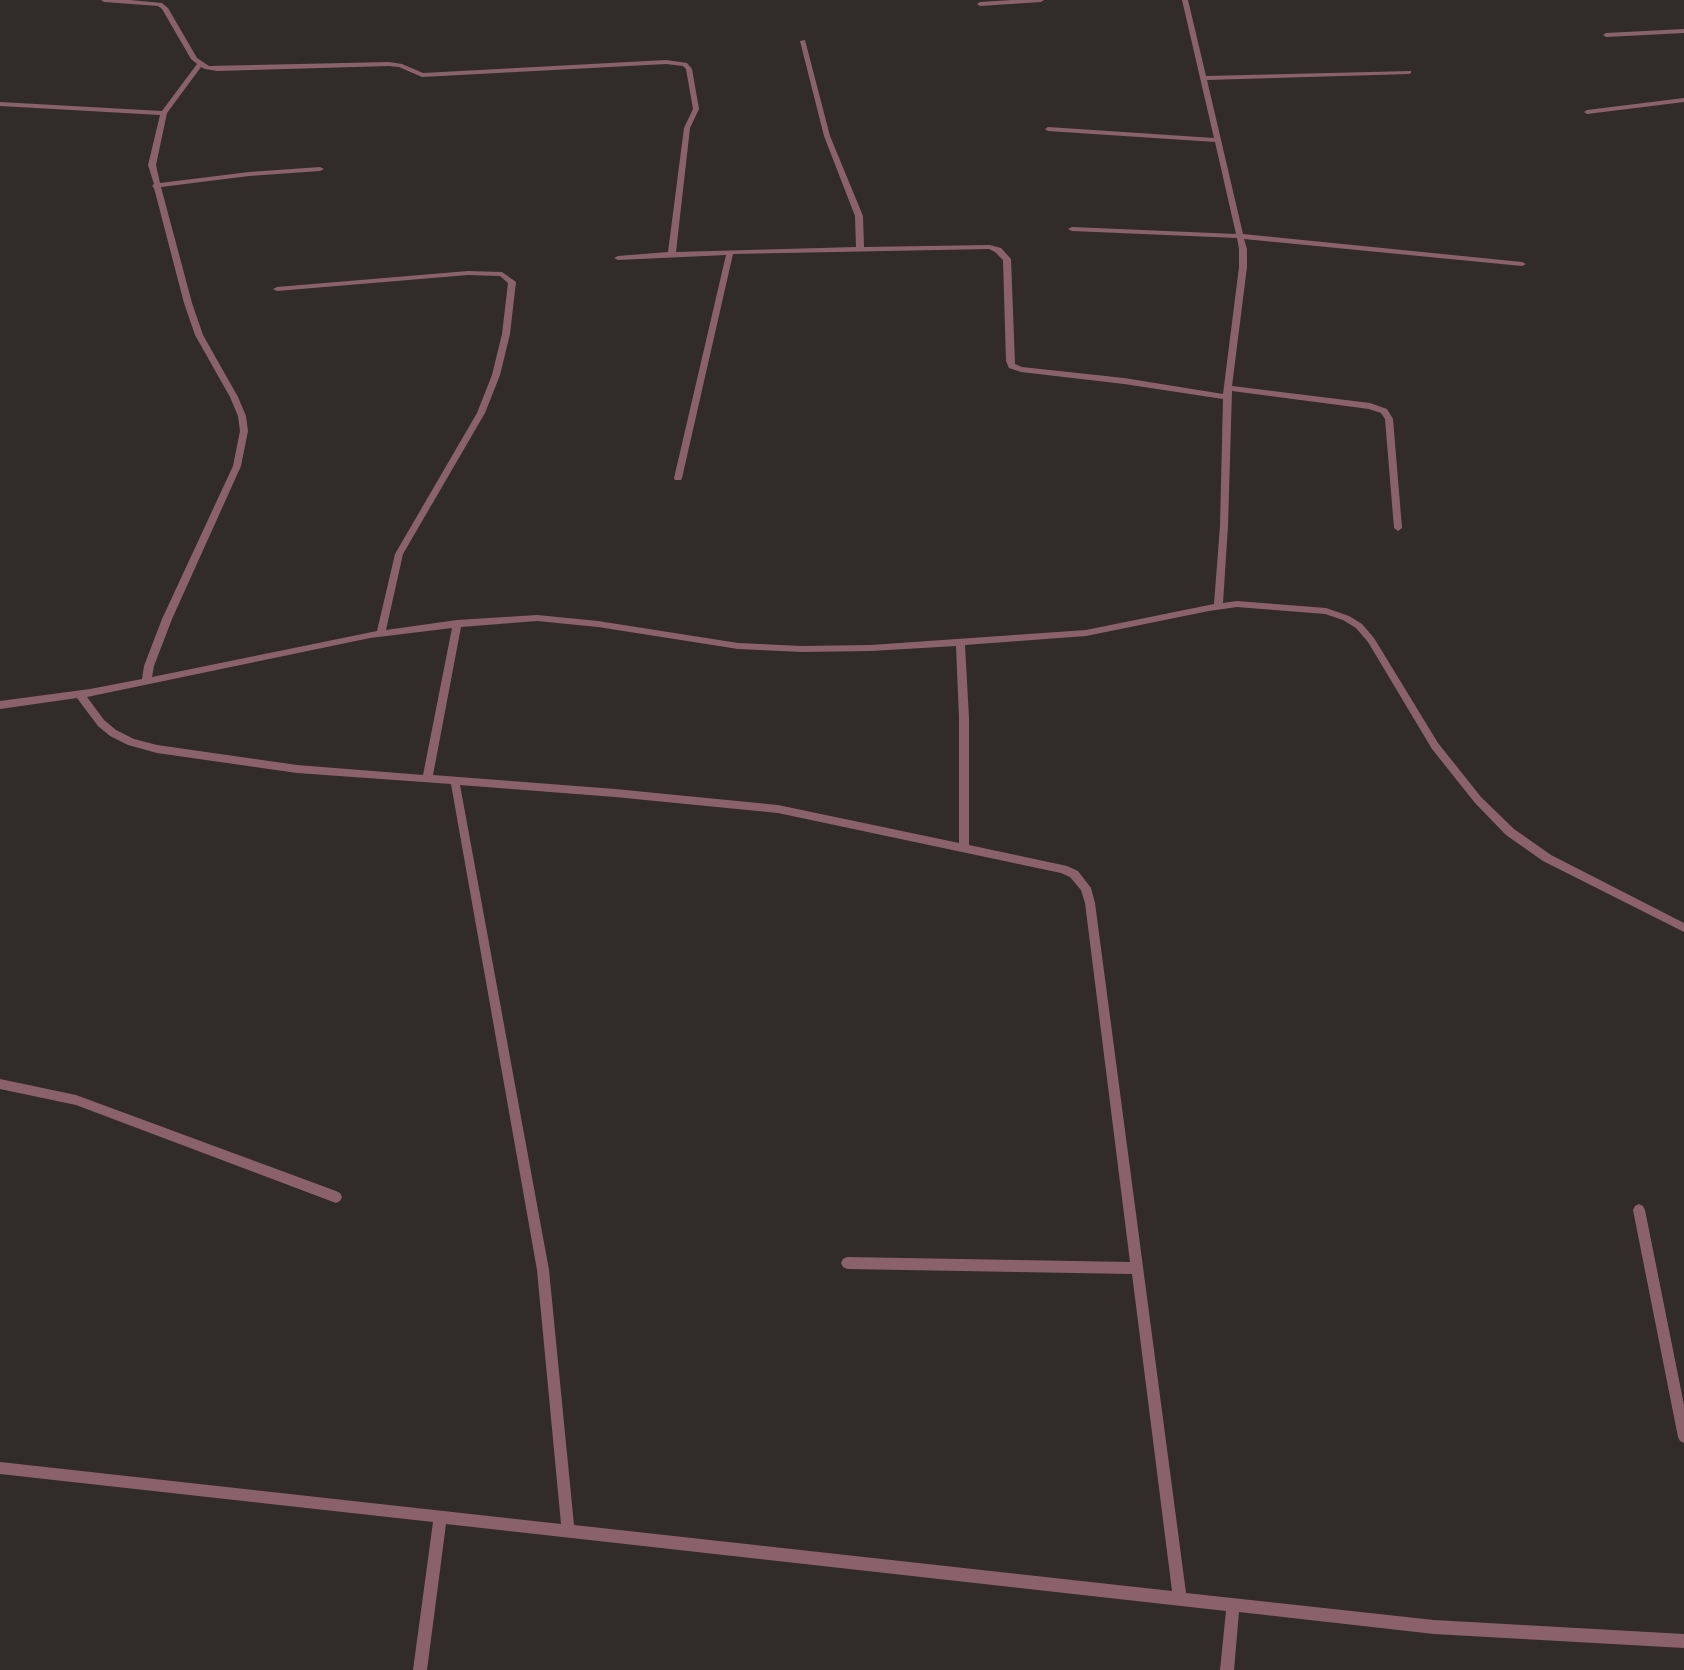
<!DOCTYPE html>
<html>
<head>
<meta charset="utf-8">
<style>
  body { margin:0 }
  canvas { display:block; background:#312c28 }
</style>
</head>
<body>
<canvas width="1684" height="1670"></canvas>
<script>
const g = document.querySelector('canvas').getContext('2d');
g.lineJoin = 'round';
const shape = rows => new Path2D(rows.map(r => 'M' + r).join(''));
function paint(path, color) { g.fillStyle = color; g.fill(path, 'evenodd'); }
const street = shape([
  [101,0,130,0,162,3,168,8,197,58,209,66,389,62,402,64,423,73,666,60,687,63,692,69,699,109,690,128,676,252,856,247,855,216,824,136,800,41,805,40,830,136,863,216,864,247,990,245,1001,248,1011,259,1015,364,1022,367,1124,378,1223,394,1239,267,1239,249,1237,238,1072,231,1068,229,1072,227,1236,234,1215,142,1048,131,1045,129,1048,127,1214,138,1182,0,1188,0,1206,76,1411,71,1411,73,1409,74,1207,80,1243,234,1522,262,1526,264,1522,266,1244,239,1247,249,1247,267,1232,386,1370,403,1387,409,1393,419,1402,528,1398,531,1394,528,1385,419,1381,413,1369,409,1232,391,1228,526,1223,603,1237,601,1326,608,1349,616,1362,624,1374,638,1438,743,1481,797,1514,829,1551,855,1684,923,1684,932,1543,861,1506,835,1475,803,1432,749,1368,642,1356,628,1343,620,1325,614,1237,607,1209,611,1086,636,965,645,969,718,969,845,1067,866,1078,871,1091,888,1095,903,1186,1593,1434,1620,1684,1634,1684,1648,1434,1634,1239,1612,1234,1670,1220,1670,1226,1611,446,1524,427,1670,413,1670,433,1522,0,1474,0,1462,561,1524,537,1270,451,784,297,773,157,753,128,745,110,736,98,726,77,698,0,709,0,701,90,689,142,679,144,666,162,619,233,466,240,431,238,416,230,397,195,335,184,303,154,188,152,186,154,184,148,165,160,115,0,106,0,102,162,111,197,64,191,59,162,9,158,6,104,2,101,0],
  [666,64,683,66,686,69,693,109,684,128,668,252,618,256,614,258,618,260,726,255,674,478,675,480,681,480,682,478,733,254,989,249,995,252,1003,260,1006,361,1009,368,1021,372,1124,384,1223,399,1220,526,1214,604,1086,630,871,645,802,646,738,643,598,621,537,615,457,620,386,630,403,554,485,413,500,375,510,334,516,282,502,272,468,271,277,287,273,289,277,291,468,275,500,276,508,283,502,334,492,375,477,413,395,554,377,631,152,677,154,666,172,619,241,466,248,431,246,416,238,397,203,335,192,303,161,187,249,176,320,171,324,169,320,167,249,172,160,183,156,165,167,113,201,67,205,69,217,71,389,66,399,67,422,77,666,64],
  [537,621,598,627,738,649,802,652,871,651,956,646,959,718,959,843,778,805,615,789,433,775,461,627,537,621],
  [452,628,423,775,297,765,157,745,134,739,116,730,104,720,87,697,370,638,452,628],
  [460,785,615,797,778,813,1061,873,1070,877,1081,890,1085,903,1130,1262,847,1257,843,1259,841,1263,843,1267,847,1269,1132,1274,1172,1591,574,1525,549,1270,460,785],
  [1012,0,1044,0,1041,2,980,6,977,4,980,2,1012,0],
  [1684,29,1684,33,1606,37,1603,35,1606,33,1684,29],
  [1684,98,1684,102,1587,114,1584,112,1587,110,1684,98],
  [0,1079,76,1095,336,1191,340,1193,342,1197,340,1201,336,1203,76,1105,0,1089,0,1079],
  [1639,1204,1643,1206,1645,1210,1684,1405,1684,1443,1680,1441,1678,1437,1633,1210,1635,1206,1639,1204]
]);
paint(street, '#8b626b');
</script>
</body>
</html>
